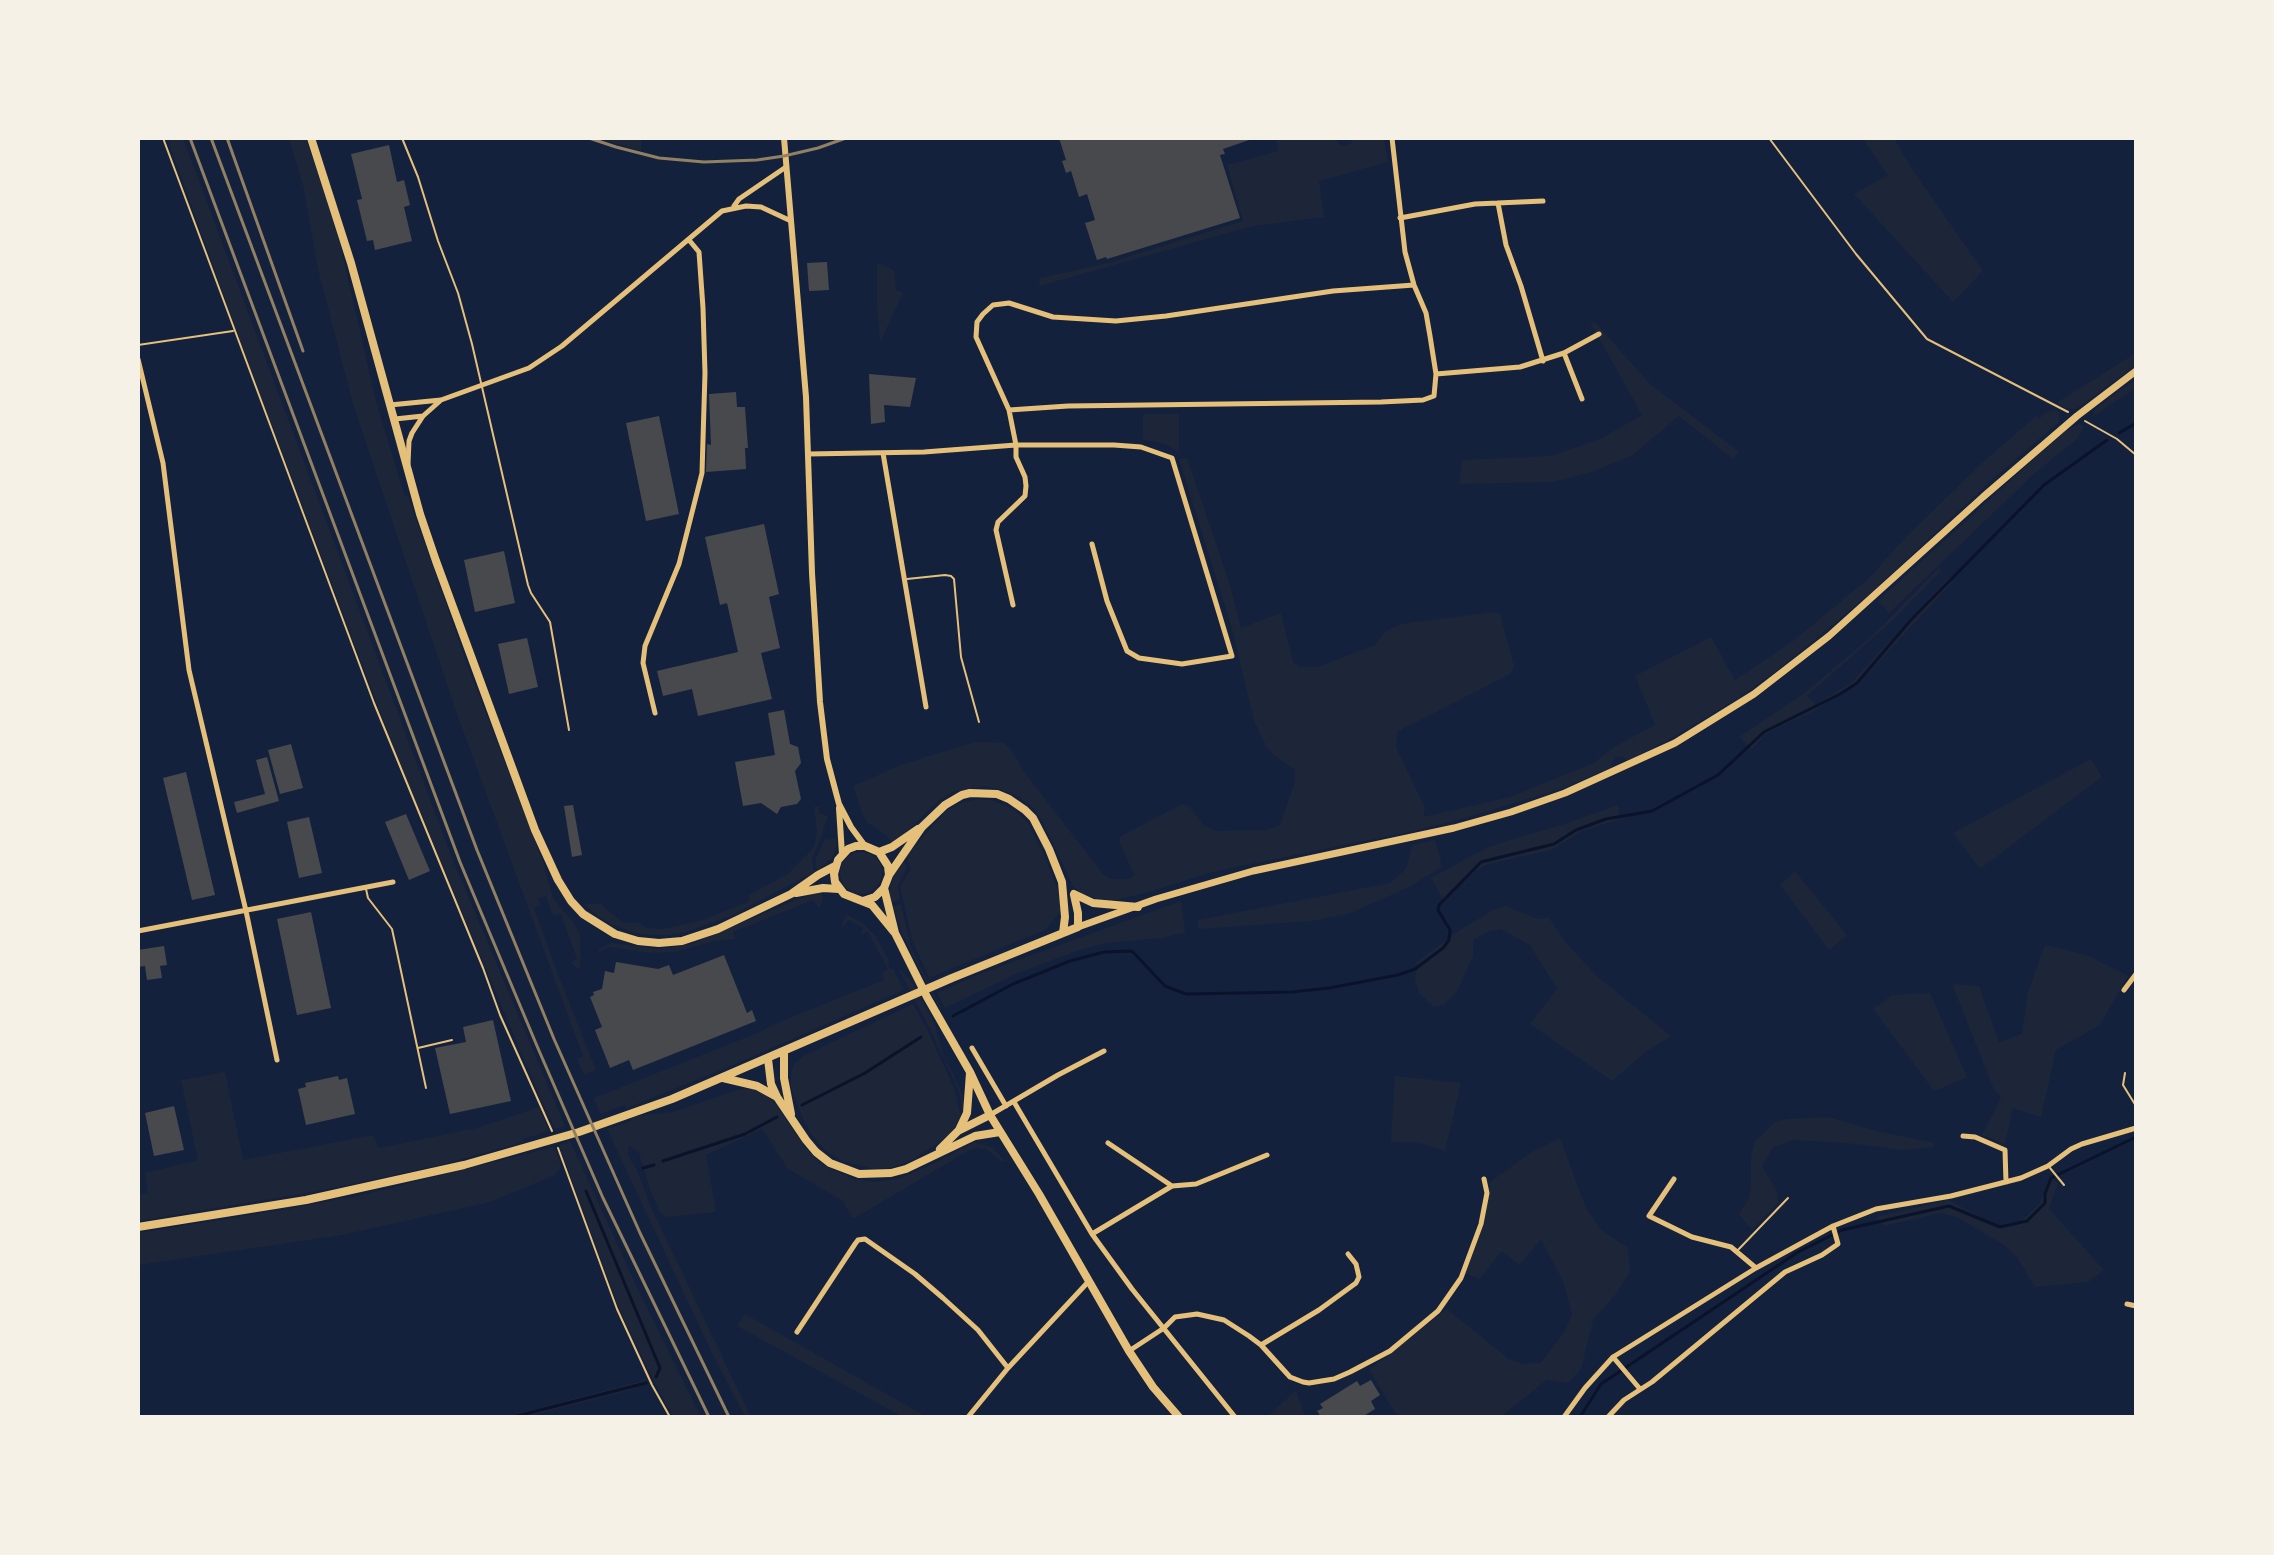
<!DOCTYPE html>
<html>
<head>
<meta charset="utf-8">
<style>
  body { margin:0 }
  #map { position:relative; width:2274px; height:1555px; overflow:hidden; background:#14213d; font-family:Karla,sans-serif }
  canvas { display:block }
  .frame { position:absolute; inset:0; border:140px solid #f6f1e7; pointer-events:none }
</style>
</head>
<body>
<div id="map">
<canvas width="2274" height="1555"></canvas>
<div class="frame"></div>
</div>
<script>
const g = document.querySelector('canvas').getContext('2d');
g.lineJoin = 'round';
function paint(path, color) { g.fillStyle = color; g.fill(path, 'evenodd'); }
const shape = rows => new Path2D(rows.map(r => 'M' + r).join(''));
function trace(path, color, width, dash) { g.strokeStyle = color; g.lineWidth = width; g.lineCap = dash ? 'butt' : 'round'; g.setLineDash(dash || []); g.stroke(path); }
const green = shape([
  [167,138,183,138,452,858,565,1126,555,1129,541,1100,398,759,245,354],
  [289,138,305,138,315,164,339,240,377,405,405,497,408,496,467,664,543,862,553,898,573,922,580,935,580,966,577,970,571,962,577,959,561,914,553,916,546,896,538,898,540,906,534,908,556,969,596,1070,584,1075,577,1059,583,1056,457,714,353,404,318,269,303,185],
  [598,138,641,138,641,151,604,140],
  [1275,138,1334,138,1339,144,1346,146,1352,142,1354,138,1378,138,1384,140,1388,162,1319,181,1324,217,1253,226,1039,286,1040,278,1108,263,1243,221,1227,165,1279,151],
  [1862,138,1894,138,1912,169,1983,271,1953,302,1854,194,1888,175],
  [877,263,894,270,896,290,903,293,880,343,877,306],
  [1590,322,1596,323,1650,384,1739,452,1733,459,1679,416,1633,455,1592,472,1553,482,1459,484,1462,460,1551,456,1600,439,1642,415],
  [2136,353,2136,365,2076,409,2066,408,2056,403],
  [2136,379,2136,388,2092,417,2095,409],
  [2054,410,2059,412,2059,422,1996,476,1873,591,1784,665,1740,697,1666,741,1627,761,1621,756,1616,757,1610,768,1561,789,1465,818,1413,831,1212,872,1152,891,1116,900,1104,901,1082,894,1073,886,1042,821,1032,807,1019,797,1002,790,985,786,955,791,938,801,902,836,892,843,887,836,868,823,862,813,853,786,901,765,974,742,1004,743,1012,751,1025,773,1102,873,1111,879,1130,879,1134,874,1119,842,1121,836,1182,804,1189,806,1203,825,1217,831,1267,830,1280,825,1294,785,1295,770,1275,756,1267,748,1254,721,1233,632,1179,459,1187,458,1229,582,1241,628,1281,613,1293,662,1300,667,1318,667,1375,645,1386,631,1401,624,1493,612,1500,614,1514,666,1510,674,1397,732,1396,747,1425,808,1423,817,1510,797,1594,763,1614,747,1655,725,1635,676,1711,637,1735,680,1793,641,1868,579,1905,538,1981,464,2036,416,2038,419,2049,411],
  [1143,414,1179,414,1179,453,1168,445,1143,439],
  [2079,424,2084,427,2078,438,2036,472,1889,613,1878,601,2045,449,2070,428],
  [1939,568,1941,571,1893,620,1807,696,1816,704,1851,683,1949,577,1953,581,1860,682,1810,713,1775,729,1763,736,1752,749,1739,737,1802,695,1826,675,1874,634],
  [2091,759,2102,777,1980,869,1953,833],
  [979,799,994,801,1013,809,1028,823,1044,855,1057,888,1060,897,1060,911,1057,916,1045,930,929,978,912,940,901,890,901,885,911,869,906,856,947,810,964,802],
  [1618,805,1620,819,1582,831,1551,850,1488,864,1475,871,1444,901,1431,878,1488,847,1564,824],
  [814,807,819,807,819,813,828,816,821,837,812,859,814,872,731,916,685,932,670,935,651,935,636,933,611,924,598,916,584,904,601,904,623,923,640,923,646,928,661,929,700,921,748,902,749,895,789,873,814,847,817,831],
  [837,838,836,849,831,859,817,870,815,860,825,840],
  [1435,840,1442,867,1409,887,1351,913,1312,921,1198,929,1198,920,1390,883,1406,869,1412,845],
  '840 873a21 21 0 1 1 42 0a21 21 0 1 1-42 0Z',
  [904,861,907,867,898,886,900,900,891,902,889,890,894,875],
  [1795,871,1847,935,1829,950,1780,885],
  [821,892,823,899,819,908,813,900,733,932,735,939,714,941,675,952,651,953,609,947,598,953,599,949,611,943,660,949,691,944,796,900],
  [1181,901,1185,933,1161,938,1106,943,1082,949,1018,973,945,1008,937,993,977,975],
  [901,904,911,947,941,1008,940,1009,902,933,893,906],
  [1506,906,1538,919,1549,918,1568,945,1598,977,1671,1036,1647,1051,1612,1081,1530,1024,1557,989,1530,945,1501,929,1489,931,1473,940,1473,956,1458,990,1445,1004,1434,1007,1419,993,1415,981,1417,962,1460,930,1495,909],
  [846,914,862,923,876,937,890,962,887,964,890,969,893,968,904,990,726,1068,627,1108,625,1105,600,1114,594,1098,760,1032,777,1023,884,980,882,973,888,969,868,932,861,935,863,927,848,920,844,926,842,925],
  [2045,945,2089,956,2128,976,2100,1025,2056,1050,2041,1117,2013,1108,2005,1144,1982,1135,2001,1098,1993,1087,1952,984,1979,986,1999,1042,2022,1034,2028,992],
  [900,969,913,983,935,1025,942,1052,963,1095,963,1111,958,1089,929,1027,899,970],
  [1930,993,1967,1077,1934,1091,1873,1009,1892,995],
  [913,1004,927,1029,955,1090,961,1117,959,1122,954,1130,941,1141,912,1160,893,1167,875,1169,842,1161,825,1150,811,1134,801,1114,791,1088,791,1074,794,1064,805,1055],
  [225,1072,243,1160,373,1135,378,1148,477,1128,539,1107,549,1131,523,1139,523,1142,440,1165,380,1178,312,1192,138,1221,138,1195,148,1192,145,1173,198,1160,181,1080],
  [1395,1076,1461,1083,1445,1151,1420,1143,1391,1142],
  [740,1089,752,1089,766,1095,776,1104,807,1150,823,1165,853,1179,875,1182,901,1178,931,1165,974,1142,992,1147,1004,1160,1004,1162,1000,1160,986,1149,977,1148,968,1151,853,1219,843,1201,788,1169,762,1129,706,1155,716,1212,667,1217,661,1214,649,1187,639,1153,629,1146,628,1155,637,1170,650,1205,751,1417,745,1417,710,1349,607,1129,631,1121,630,1118,636,1116,673,1112],
  [1828,1117,1880,1132,1935,1143,1933,1147,1904,1150,1846,1143,1793,1140,1773,1148,1762,1166,1777,1192,1778,1203,1752,1230,1739,1214,1749,1198,1751,1186,1751,1156,1755,1141,1775,1122,1788,1119],
  [1560,1138,1586,1208,1600,1229,1628,1248,1630,1272,1615,1295,1593,1320,1581,1369,1568,1383,1546,1380,1501,1417,1398,1417,1369,1370,1447,1309,1510,1360,1524,1364,1541,1363,1565,1331,1572,1314,1563,1281,1541,1240,1519,1265,1502,1251,1479,1279,1465,1273,1480,1233,1490,1193,1490,1182,1530,1153],
  [570,1141,641,1296,701,1417,673,1417,648,1369,619,1308,559,1145],
  [554,1147,561,1166,555,1175,490,1202,342,1235,138,1265,138,1233,288,1209,366,1194],
  [2049,1178,2058,1183,2049,1209,2104,1270,2088,1282,2035,1287,2017,1257,2004,1245,1957,1217,1941,1213,1884,1226,1876,1217,1948,1200,2000,1227,2019,1223,2040,1203],
  [745,1314,927,1417,903,1417,737,1326],
  [645,1380,644,1386,618,1393,526,1417,505,1417],
  [1296,1390,1305,1417,1267,1417]
]);
const stream = shape([
  [2119,433,2136,423],
  [953,1016,1013,984,1070,961,1104,952,1132,951,1165,986,1186,994,1292,992,1329,988,1398,975,1415,969,1443,948,1449,940,1450,930,1438,910,1439,905,1481,862,1554,844,1576,830,1606,819,1652,811,1718,775,1764,732,1840,694,1857,683,1910,621,2044,485,2107,440],
  [802,1105,865,1073,921,1037],
  [663,1161,745,1134,777,1117],
  [643,1168,654,1165],
  [586,1191,660,1368,656,1377],
  [513,1417,646,1383],
  [1580,1417,1601,1384,1798,1252,1842,1230,1949,1206,2000,1227,2027,1221,2045,1203,2045,1194,2051,1178,2136,1137]
]);
const building = shape([
  [1059,138,1255,138,1223,149,1225,154,1220,155,1240,218,1107,259,1106,257,1097,260,1085,223,1095,220,1087,194,1079,197,1071,171,1066,173,1062,161,1066,160],
  [389,145,397,182,404,180,410,205,404,207,412,241,375,250,373,240,367,241,357,200,362,199,351,154],
  [827,262,829,290,809,291,807,263],
  [869,374,916,378,910,407,884,405,885,422,871,424],
  [736,392,737,407,745,407,748,448,745,448,746,469,706,472,707,444,711,445,709,394],
  [659,416,679,514,646,521,626,423],
  [764,524,779,594,769,597,780,648,761,653,772,699,698,716,692,689,663,696,657,671,738,652,727,603,720,605,705,537],
  [504,551,515,603,475,612,464,560],
  [527,638,538,687,509,694,498,644],
  [784,710,790,744,798,747,801,763,795,771,801,799,797,804,781,807,777,814,761,803,743,806,735,762,775,755,768,713],
  [291,744,303,788,280,794,268,750],
  [267,757,279,801,237,813,234,802,265,794,256,760],
  [186,772,215,895,192,900,163,778],
  [573,805,582,855,572,857,564,806],
  [406,814,430,871,409,880,385,822],
  [309,817,322,873,299,878,287,822],
  [311,912,331,1008,297,1015,277,919],
  [164,946,167,965,160,966,162,978,147,980,145,966,138,967,138,950],
  [724,955,747,1013,752,1010,756,1021,633,1070,629,1060,610,1068,595,1030,602,1027,590,997,594,995,593,992,602,989,605,971,614,973,616,962,658,969,669,965,673,975],
  [493,1020,511,1101,450,1114,435,1048,466,1042,463,1027],
  [338,1076,339,1080,347,1078,355,1114,306,1125,298,1089,306,1087,305,1083],
  [174,1106,184,1150,154,1156,145,1113],
  [1371,1380,1380,1395,1371,1401,1375,1409,1362,1417,1321,1417,1317,1411,1323,1408,1320,1404,1357,1381,1360,1386]
]);
const path = shape([
  [163,138,374,703,483,968,500,1015,552,1131],
  [1769,138,1856,254,1927,339,2068,412],
  [138,345,233,331],
  [2085,421,2117,439,2136,455],
  [558,1148,617,1309,652,1385,670,1417]
]);
const service = shape([
  [402,138,418,177,438,241,458,293,472,344,528,585,531,593,550,622,569,730],
  [907,579,945,575,951,576,954,579,961,657,979,722],
  [366,889,368,898,392,929,426,1088],
  [418,1048,452,1040],
  [2125,1073,2123,1085,2136,1106],
  [2050,1168,2064,1185],
  [1737,1251,1788,1198]
]);
const minor = shape([
  [1498,203,1506,245,1521,286,1543,361],
  [734,206,739,199,786,167],
  [1400,218,1475,204,1543,201],
  [1564,353,1582,399],
  [138,359,163,463,189,670,246,911,277,1060],
  [1436,374,1520,367,1564,353,1599,334],
  [390,405,441,400,529,368,562,346,722,211,746,206,761,207,791,221],
  [1009,410,1068,406,1381,402,1423,400,1434,396,1436,374,1430,336,1426,313,1414,285,1405,252,1392,138],
  [395,419,423,416],
  [883,453,926,707],
  [808,454,924,452,1016,445,1114,445,1141,447,1172,458,1232,656,1182,664,1139,658,1127,651,1107,601,1092,544],
  [408,464,409,441,412,433,423,416,440,401],
  [1013,605,996,530,998,522,1025,496,1026,486,1025,477,1016,457,1016,445,1009,410,976,337,977,322,983,314,993,305,1009,303,1053,317,1116,321,1166,316,1333,291,1414,285],
  [655,713,643,663,645,646,679,564,702,473,705,373,703,308,699,252,689,240],
  [138,931,393,882],
  [2124,990,2136,974],
  [972,1048,1006,1106],
  [1014,1102,1092,1234,1132,1289,1235,1417],
  [990,1115,1058,1075,1104,1051],
  [1963,1136,1975,1137,2005,1150,2006,1182],
  [1108,1143,1172,1186],
  [1674,1179,1649,1216,1692,1237,1731,1247,1756,1268],
  [1092,1234,1172,1186,1196,1184,1267,1155],
  [2127,1304,2136,1306],
  [797,1332,855,1244,858,1240,865,1239,915,1274,943,1298,978,1330,1008,1368],
  [1261,1345,1319,1310,1356,1283,1359,1277,1356,1264,1348,1254],
  [1129,1351,1164,1328,1175,1317,1197,1314,1224,1320,1249,1336,1261,1345,1290,1377,1303,1382,1309,1383,1334,1379,1350,1372,1390,1351,1438,1311,1445,1301,1461,1278,1481,1224,1487,1193,1484,1179],
  [1613,1357,1640,1389],
  [968,1417,1008,1368,1089,1281],
  [1564,1417,1585,1388,1613,1357,1756,1268,1833,1226,1876,1209,1951,1196,2021,1178,2048,1166,2071,1149,2082,1144,2136,1128],
  [1608,1417,1624,1400,1652,1382,1785,1272,1822,1255,1838,1244,1833,1226]
]);
const tertiary = shape([
  [784,138,806,397,812,573,820,702,827,759,839,804,851,827,865,846],
  [839,808,842,854]
]);
const secondary = shape([
  [1078,927,1156,899,1253,871,1454,828,1511,812,1565,793,1675,743,1754,694,1829,636,1983,497,2077,416,2136,371]
]);
const primary = shape([
  [311,138,351,263,420,514,436,561,535,830,558,880,571,901,583,914,615,934,638,941,659,943,682,941,718,929,791,894,818,875,835,866],
  [879,852,892,847,918,829],
  [889,875,922,827,945,805,962,795,970,793,997,794,1009,799,1025,810,1033,818,1049,849,1062,882,1065,917,1063,933],
  [884,888,895,933,927,997,970,1072,990,1115,1039,1194,1129,1351,1153,1387,1179,1417],
  [796,893,823,888,839,889],
  [1074,894,1093,903,1138,907],
  [863,901,875,897,884,888,889,875,888,866,879,852,865,846,856,846,848,849,838,860,834,874,835,882,844,894,872,905,894,932],
  [784,1052,784,1078,791,1114],
  [768,1059,771,1084,777,1097],
  [723,1078,757,1086,777,1097,806,1140,816,1152,830,1163,859,1174,891,1173,906,1169,975,1136,1000,1132],
  [959,1130,967,1113,970,1073],
  [940,1149,958,1131,990,1115],
  [138,1227,306,1200,464,1165,579,1132,672,1099,952,978,1078,927,1078,913,1074,895]
]);
const rail = shape([
  [190,138,460,862,537,1046,603,1198,709,1417],
  [211,138,477,850,554,1039,640,1233,729,1417],
  [227,138,303,351],
  [589,138,616,147,659,158,704,162,757,160,784,156,818,148,846,138]
]);
paint(green, '#1d2539');
trace(stream, '#0b132b', 3);
paint(building, '#48494c');
trace(path, '#e5c07b', 2);
trace(service, '#e5c07b', 2);
trace(minor, '#e5c07b', 5);
trace(tertiary, '#e5c07b', 6);
trace(secondary, '#e5c07b', 7);
trace(primary, '#e5c07b', 8);
trace(rail, '#918062', 3);
</script>
</body>
</html>
